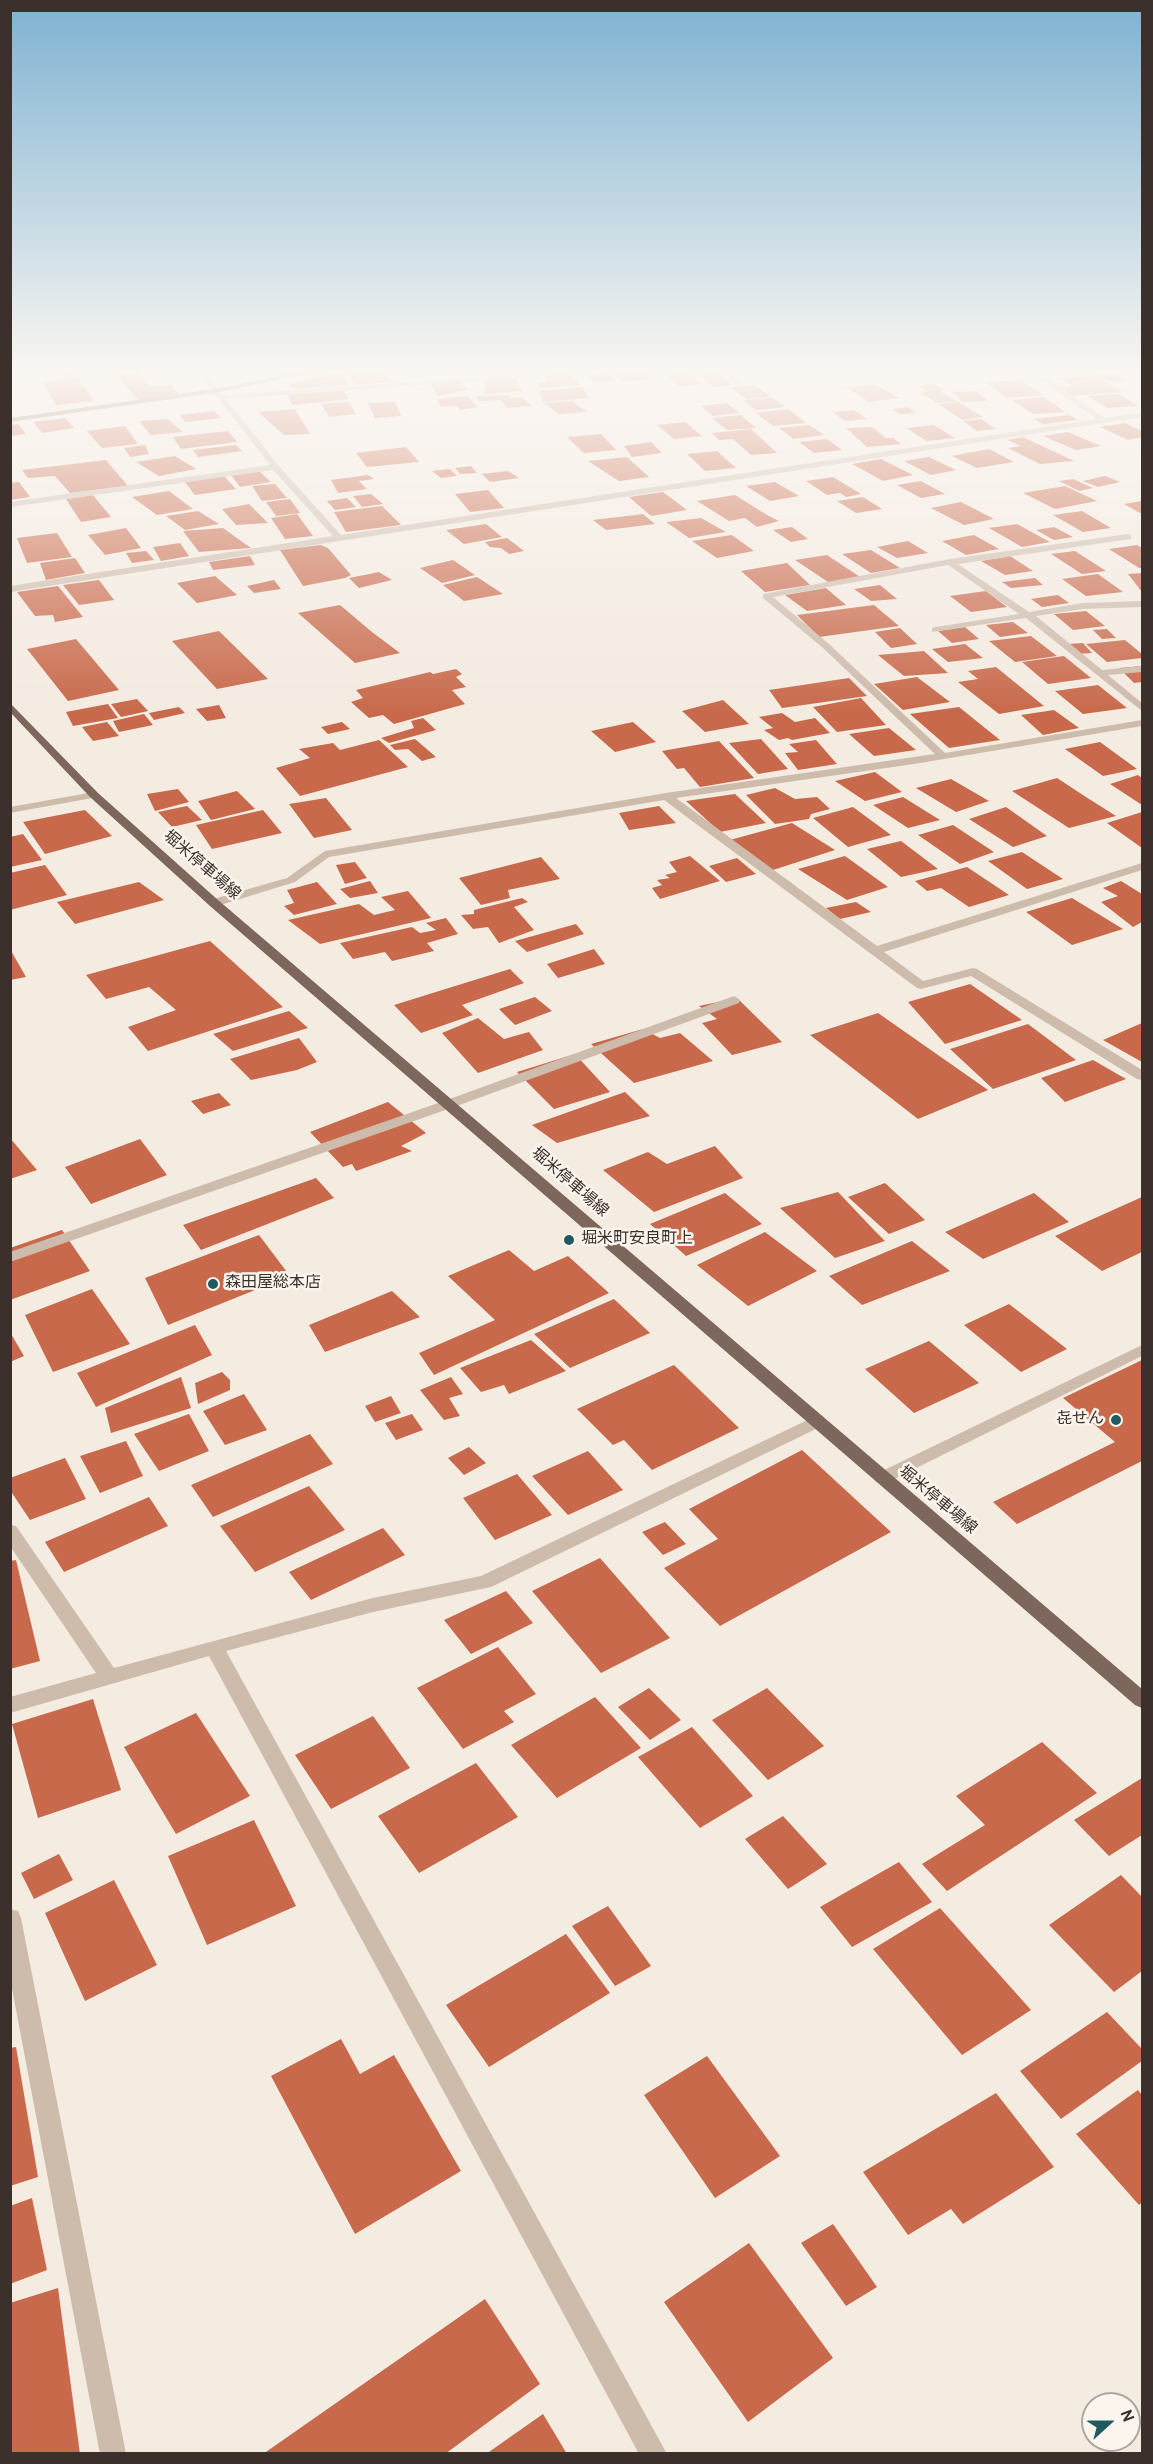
<!DOCTYPE html>
<html>
<head>
<meta charset="utf-8">
<style>
  body { margin:0 }
  #map { position:relative; width:1153px; height:2464px; overflow:hidden; background:#f4ebe1; font-family:Overpass,sans-serif }
  canvas { display:block }
  .frame { position:absolute; inset:0; border:12px solid #3b302b; pointer-events:none }
  .north { position:absolute; left:1081px; top:2392px; width:60px; height:60px; box-sizing:border-box; background:#fbf5ee; border:2px solid #aea6a0; border-radius:50%; rotate:69deg; font-size:16px; font-weight:700; line-height:24px; text-align:center; color:#3b302b }
  .north::after { content:''; display:block; margin:auto; width:21px; height:27px; background:#1f5a5e; clip-path:polygon(50% 0,100% 100%,50% 72%,0 100%) }
</style>
</head>
<body>
<div id="map">
<canvas width="1153" height="2464"></canvas>
<div class="frame"></div>
<div class="north">N</div>
</div>
<script>
const g = document.querySelector('canvas').getContext('2d');
g.lineJoin = 'round';
function paint(path, color) { g.fillStyle = color; g.fill(path, 'evenodd'); }
const shape = rows => new Path2D(rows.map(r => 'M' + r).join(''));
function trace(path, color, width, dash) { g.strokeStyle = color; g.lineWidth = width; g.lineCap = dash ? 'butt' : 'round'; g.setLineDash(dash || []); g.stroke(path); }
function write(font, color, halo, rows, align = 'center') {
  g.font = font + ' Overpass,"Noto Sans JP",sans-serif'; g.lineWidth = 5; g.setLineDash([]); g.textBaseline = 'middle'; g.strokeStyle = halo; g.fillStyle = color; for (const [text, x, y, turn = 0] of rows) {
    g.save(); g.translate(x, y); g.rotate((+turn || 0) * Math.PI / 180); g.textAlign = isNaN(turn) ? turn : align; if (halo) g.strokeText(text, 0, 0); g.fillText(text, 0, 0); g.restore();
  }
}
const building = shape([
  [57,367,83,367,86,374,61,376],
  [229,367,268,367,270,370,231,372],
  [273,367,312,367,315,372,276,376],
  [493,367,528,367,533,373,498,375],
  [691,367,711,367,732,385,713,387],
  [759,367,788,367,794,371,768,374],
  [377,368,394,382,354,385,349,372],
  [643,368,651,380,621,381,613,370],
  [687,370,702,384,679,386,664,372],
  [139,372,151,386,171,385,179,394,138,400,116,375],
  [607,372,616,381,594,383,586,373],
  [341,373,348,385,294,389,289,384],
  [571,373,580,385,541,388,537,383,547,382,544,375],
  [1115,373,1128,381,1110,382,1097,375],
  [1097,376,1122,392,1072,396,1060,387,1073,386,1060,378],
  [515,377,522,391,484,394,485,379],
  [78,378,94,401,56,405,43,382],
  [1021,380,1043,395,1007,398,986,382],
  [460,381,467,390,438,396,430,383],
  [875,384,899,398,869,402,846,387],
  [933,384,946,391,940,391,957,401,938,403,920,393,928,392,917,386],
  [755,385,771,397,746,399,731,387],
  [582,387,589,398,543,402,540,391],
  [343,389,348,399,292,405,286,392],
  [977,391,987,401,962,402,952,392],
  [1119,394,1138,406,1107,408,1088,396],
  [509,395,511,398,522,397,531,406,507,408,501,400,478,401,476,396],
  [467,396,477,407,460,410,457,406,441,407,437,399],
  [1044,397,1065,412,1033,414,1012,400],
  [773,398,785,407,756,410,743,400],
  [572,401,587,412,559,414,544,403],
  [349,402,356,414,329,417,321,404],
  [395,402,401,416,375,418,368,403],
  [958,402,983,417,963,420,938,404],
  [727,403,739,413,713,416,701,406],
  [908,407,916,413,900,414,892,409],
  [295,409,310,434,284,435,258,412],
  [789,409,806,423,773,426,756,413],
  [854,410,867,419,845,421,833,412],
  [214,411,221,418,185,422,180,415],
  [741,415,756,428,727,430,712,418],
  [1069,415,1078,420,1043,424,1034,419],
  [65,418,74,428,42,433,33,422],
  [168,419,183,432,151,435,139,421],
  [981,419,996,429,977,431,963,421],
  [685,422,702,436,674,439,657,425],
  [1125,423,1142,431,1142,437,1128,440,1100,427],
  [18,424,26,434,10,436,10,425],
  [809,425,824,435,793,439,779,428],
  [934,425,955,438,927,441,906,428],
  [125,426,138,444,102,448,87,431],
  [872,427,886,438,893,438,901,444,867,447,846,428],
  [751,429,777,453,751,455,733,439,719,440,712,433],
  [228,431,237,442,181,449,173,437],
  [1068,432,1101,446,1076,450,1043,436],
  [601,434,616,450,584,453,567,437],
  [1023,437,1074,461,1040,464,1008,448,1021,446,1007,440],
  [827,439,842,450,814,453,799,442],
  [651,442,662,453,632,457,624,446],
  [145,445,149,454,130,457,124,448],
  [236,445,242,451,198,457,193,450],
  [406,447,419,462,367,467,356,453],
  [989,449,1014,462,977,468,952,456],
  [717,451,736,468,705,471,687,454],
  [175,456,196,469,159,476,136,462],
  [627,457,649,477,619,481,588,461],
  [929,457,956,470,931,475,904,461],
  [881,459,913,475,883,481,852,464],
  [106,460,128,486,70,493,55,476,28,478,22,470],
  [471,466,477,473,460,474,455,468],
  [450,469,457,476,441,478,432,471],
  [258,470,271,482,240,487,231,475],
  [508,471,519,478,490,482,482,474],
  [368,475,374,479,359,481,367,489,338,493,331,480],
  [224,476,236,489,195,495,185,482],
  [1105,476,1120,482,1098,487,1083,481],
  [833,477,861,494,846,497,840,493,827,495,806,481],
  [1073,479,1093,488,1079,491,1059,481],
  [921,481,945,494,921,498,897,485],
  [19,482,30,497,10,500,10,483],
  [775,482,799,496,770,501,746,486],
  [275,484,287,498,262,501,252,486],
  [1065,486,1097,501,1055,509,1023,493],
  [488,490,504,508,470,512,455,494],
  [169,491,193,509,157,515,132,497],
  [663,492,687,510,651,516,629,497],
  [371,494,383,504,362,507,353,496],
  [93,495,111,517,81,522,66,499],
  [735,495,767,515,779,521,757,527,745,518,729,521,697,501],
  [863,497,882,509,856,513,837,501],
  [347,498,356,507,335,510,327,501],
  [290,499,300,513,276,516,266,502],
  [1142,501,1142,512,1140,513,1124,504],
  [961,502,994,519,964,525,931,508],
  [249,504,268,523,236,525,222,509],
  [382,506,401,525,346,532,334,512],
  [198,511,219,524,185,530,166,516],
  [1082,511,1111,528,1083,532,1053,515],
  [297,514,313,536,285,539,271,518],
  [643,514,655,524,606,530,593,520],
  [701,518,726,532,689,538,666,522],
  [486,524,502,537,464,544,446,530],
  [1017,524,1050,542,1022,547,989,528],
  [792,527,808,539,791,542,773,530],
  [1054,527,1073,537,1054,540,1036,530],
  [126,528,141,548,105,555,88,535],
  [223,528,251,548,199,552,183,531],
  [57,533,72,557,27,563,17,538],
  [732,535,754,551,717,558,692,541],
  [974,535,999,549,966,555,942,541],
  [507,538,524,551,509,554,501,548,490,547,485,542],
  [908,541,928,553,897,558,877,547],
  [180,543,189,556,161,561,153,547],
  [321,545,328,548,351,575,345,578,303,586,280,550],
  [1137,545,1142,548,1142,568,1139,568,1109,549],
  [871,550,900,568,871,573,842,554],
  [146,551,154,560,132,563,126,553],
  [1075,551,1106,571,1082,574,1051,554],
  [827,555,860,577,828,582,795,560],
  [250,556,255,565,213,570,209,562],
  [1010,556,1033,571,1005,575,981,561],
  [75,558,85,573,46,580,40,563],
  [453,560,475,575,442,583,420,568],
  [787,563,810,585,765,592,741,571],
  [379,572,392,580,359,588,349,578],
  [1142,573,1142,592,1128,574],
  [1098,574,1123,592,1086,596,1062,579],
  [215,576,237,595,197,603,177,583],
  [477,577,503,594,464,601,443,585],
  [1035,578,1043,585,1011,588,1002,582],
  [99,580,114,600,79,605,63,585],
  [274,580,281,589,254,593,247,586],
  [880,585,897,599,871,601,854,589],
  [58,586,83,617,55,622,53,615,35,616,17,592],
  [826,588,846,605,807,611,785,595],
  [986,591,1007,607,971,612,950,596],
  [1058,595,1069,603,1042,607,1031,599],
  [340,605,372,632,400,653,355,663,298,613],
  [874,605,899,626,819,637,797,615],
  [1086,611,1105,626,1073,630,1054,614],
  [1013,622,1028,633,1000,637,986,625],
  [965,627,979,639,952,643,938,631],
  [900,628,917,644,891,648,875,632],
  [1107,629,1116,638,1102,639,1093,630],
  [219,631,268,679,217,689,172,641],
  [1031,636,1057,656,1015,662,989,641],
  [76,639,119,690,68,701,27,649],
  [1125,640,1142,654,1142,658,1107,662,1086,644],
  [1083,643,1092,653,1077,654,1068,644],
  [965,644,983,658,948,662,932,649],
  [924,651,948,673,904,676,878,655],
  [1064,656,1091,678,1048,684,1022,662],
  [1142,666,1142,682,1134,683,1119,668],
  [996,667,1044,706,999,714,958,682,978,679,968,671],
  [456,669,462,674,456,677,466,687,452,690,465,704,394,724,383,715,369,718,351,702,363,698,356,690,430,672,433,674],
  [917,677,950,702,903,710,874,684],
  [849,678,867,696,782,708,769,690],
  [1098,685,1127,708,1083,714,1055,691],
  [861,698,886,725,837,732,813,707],
  [137,699,148,711,121,717,111,704],
  [723,700,749,724,705,732,682,711],
  [108,704,118,718,73,726,66,712],
  [219,705,226,718,207,721,196,709],
  [179,707,185,713,154,720,149,713],
  [959,707,1000,740,949,748,910,714],
  [1054,710,1079,728,1043,735,1021,715],
  [782,713,795,722,815,718,830,733,792,740,788,738,779,740,764,730,773,728,759,717],
  [144,714,153,725,119,732,113,721],
  [423,718,436,730,389,743,381,738,414,728,411,721],
  [107,722,119,736,93,741,82,727],
  [342,722,350,729,328,734,321,727],
  [633,722,656,742,615,752,591,731],
  [889,728,916,750,874,756,849,734],
  [415,739,436,757,422,761,408,749,395,750,390,745],
  [761,739,788,769,758,774,729,743],
  [379,740,408,767,300,796,276,768,310,758,299,749,333,743,340,750],
  [816,740,837,764,798,770,785,753,798,752,789,744],
  [719,741,754,778,700,787,684,768,677,769,662,751],
  [1100,742,1137,769,1103,776,1065,749],
  [875,772,902,792,865,801,835,781],
  [1138,775,1142,778,1142,805,1110,784],
  [1057,778,1086,797,1116,816,1069,828,1012,791],
  [951,779,989,801,956,812,916,788],
  [775,788,795,799,817,797,830,809,811,814,809,819,775,824,746,795],
  [178,789,189,802,155,811,147,794],
  [237,791,255,809,211,820,198,801],
  [735,794,766,823,720,832,686,801],
  [903,797,940,820,908,828,873,805],
  [326,798,352,830,314,838,289,804],
  [187,806,202,820,172,827,158,812],
  [659,806,676,823,629,830,619,813],
  [853,807,891,835,848,847,813,818],
  [1006,807,1047,836,1013,847,969,819],
  [85,810,112,836,45,854,23,822],
  [263,810,282,833,212,849,196,825],
  [1142,812,1142,848,1107,823],
  [792,823,835,850,773,870,730,840],
  [953,825,994,852,960,864,918,835],
  [23,834,42,860,10,867,10,837],
  [901,841,938,869,901,877,867,849],
  [1022,852,1063,879,1027,889,988,861],
  [690,856,720,881,660,899,652,888,662,885,657,880,670,878,665,875,677,872,669,862],
  [845,856,888,887,847,900,798,869],
  [541,857,560,879,508,890,510,898,481,905,459,878],
  [737,858,756,874,726,882,709,866],
  [355,862,367,878,345,884,336,865],
  [45,865,67,895,10,910,10,873],
  [967,867,1009,895,969,907,941,888,927,891,915,881],
  [370,881,378,893,350,898,340,889],
  [1121,881,1142,894,1142,922,1133,927,1101,902,1118,896,1103,888],
  [139,882,164,900,75,924,57,902],
  [317,882,337,904,294,915,284,906,294,903,287,890],
  [408,891,431,918,320,944,288,920,359,904,374,915,395,910,381,897],
  [522,898,528,902,514,907,534,930,499,943,488,927,473,929,461,915,474,914,474,910],
  [1072,898,1123,929,1072,945,1026,912],
  [856,902,871,912,840,919,826,908],
  [446,918,458,934,427,943,434,951,392,961,385,952,353,959,340,943,412,927,420,933,436,930,426,923],
  [576,924,584,934,527,952,515,941],
  [210,941,283,1007,148,1051,128,1027,176,1010,149,987,106,999,86,975],
  [10,949,26,977,10,980],
  [594,949,605,964,558,978,547,964],
  [510,969,524,983,462,1005,473,1015,421,1033,394,1005],
  [970,984,1022,1020,945,1044,908,1002],
  [535,997,552,1011,515,1025,499,1009],
  [737,998,782,1042,732,1055,702,1023,717,1019,699,1006],
  [289,1011,308,1028,233,1051,213,1034],
  [878,1013,988,1090,918,1119,810,1035],
  [478,1018,504,1039,529,1032,543,1050,478,1073,442,1033],
  [1142,1023,1142,1062,1103,1040],
  [1028,1024,1076,1060,993,1089,950,1049],
  [643,1029,660,1038,680,1033,713,1061,634,1083,591,1044],
  [299,1038,317,1062,297,1070,251,1080,230,1059],
  [575,1054,610,1092,554,1109,517,1072],
  [1093,1060,1126,1079,1065,1102,1041,1078],
  [625,1092,650,1116,557,1143,532,1125],
  [219,1093,231,1105,203,1114,191,1101],
  [388,1102,426,1133,401,1146,412,1151,356,1171,352,1164,343,1167,310,1132],
  [10,1138,37,1170,10,1179],
  [140,1139,167,1175,91,1204,65,1167],
  [715,1146,743,1178,654,1212,603,1170,648,1152,667,1164],
  [316,1178,334,1198,201,1250,183,1225],
  [885,1183,925,1220,889,1234,848,1197],
  [838,1192,874,1230,885,1241,835,1258,780,1208],
  [725,1193,762,1224,686,1256,650,1224],
  [1034,1193,1069,1222,983,1259,945,1232],
  [1142,1197,1142,1252,1102,1271,1055,1236],
  [62,1230,90,1271,10,1300,10,1248],
  [765,1232,817,1271,748,1306,697,1265],
  [259,1235,290,1276,168,1325,145,1278],
  [912,1241,950,1271,862,1305,829,1276],
  [509,1250,534,1271,568,1256,609,1293,434,1375,419,1353,495,1320,448,1276],
  [92,1289,130,1344,53,1372,25,1315],
  [392,1291,420,1317,325,1352,309,1325],
  [614,1299,650,1333,570,1368,534,1334],
  [1009,1304,1067,1349,1021,1372,964,1325],
  [195,1325,212,1355,96,1407,77,1373],
  [10,1332,24,1356,10,1362],
  [531,1340,566,1371,509,1394,504,1385,481,1392,460,1368],
  [929,1341,979,1383,914,1413,865,1369],
  [1142,1360,1142,1461,1017,1524,993,1502,1115,1442,1063,1398],
  [674,1365,739,1428,652,1470,624,1440,613,1445,577,1409],
  [222,1372,230,1380,230,1390,198,1404,195,1383],
  [181,1377,191,1408,111,1433,105,1408],
  [451,1377,463,1394,449,1398,460,1416,444,1420,420,1390],
  [244,1394,267,1430,225,1445,203,1411],
  [391,1396,401,1413,375,1422,365,1406],
  [189,1414,209,1451,159,1471,134,1434],
  [412,1414,423,1430,396,1440,385,1423],
  [310,1434,333,1464,213,1517,191,1485],
  [126,1441,143,1476,100,1493,80,1456],
  [469,1447,486,1463,464,1475,448,1458],
  [802,1450,891,1532,720,1626,664,1568,718,1539,689,1509],
  [588,1451,623,1490,568,1515,532,1476],
  [65,1458,86,1499,30,1520,10,1490,10,1478],
  [517,1474,552,1515,495,1540,463,1498],
  [309,1486,345,1530,255,1572,220,1526],
  [149,1497,168,1526,64,1572,45,1542],
  [665,1522,686,1544,663,1555,642,1532],
  [383,1528,405,1555,311,1600,289,1572],
  [600,1558,670,1638,601,1673,532,1591],
  [16,1560,40,1661,10,1669,10,1561],
  [506,1591,533,1623,471,1654,444,1620],
  [498,1647,536,1694,504,1711,514,1722,463,1749,417,1688],
  [649,1688,681,1720,650,1740,618,1707],
  [767,1688,824,1746,768,1780,712,1720],
  [595,1697,641,1748,557,1798,511,1745],
  [93,1699,121,1790,38,1818,12,1724],
  [196,1713,250,1796,176,1834,124,1747],
  [373,1716,410,1768,331,1809,295,1755],
  [692,1727,753,1796,700,1828,638,1757],
  [1042,1742,1097,1793,947,1891,922,1864,985,1825,956,1796],
  [476,1763,518,1817,419,1873,378,1816],
  [1142,1778,1142,1835,1109,1856,1074,1820],
  [783,1816,827,1864,788,1889,745,1839],
  [254,1820,296,1906,207,1945,168,1856],
  [59,1854,73,1880,34,1899,21,1873],
  [899,1862,932,1902,852,1947,820,1907],
  [1121,1875,1142,1897,1142,1971,1114,1992,1049,1925],
  [114,1880,157,1965,85,2001,45,1913],
  [608,1906,651,1966,615,1986,572,1926],
  [940,1908,1031,2010,962,2055,873,1949],
  [566,1934,610,1993,489,2067,446,2005],
  [1107,2012,1142,2049,1142,2061,1061,2119,1020,2071],
  [341,2039,360,2074,394,2055,461,2171,355,2234,271,2076],
  [16,2047,38,2177,10,2186,10,2048],
  [707,2056,780,2156,715,2198,644,2095],
  [1138,2090,1142,2095,1142,2202,1139,2205,1076,2134],
  [996,2093,1054,2167,963,2224,951,2209,908,2235,863,2172],
  [32,2198,47,2270,10,2284,10,2206],
  [833,2224,877,2287,846,2306,801,2243],
  [749,2243,833,2358,748,2422,664,2302],
  [58,2288,80,2454,10,2454,10,2303],
  [485,2299,540,2384,445,2454,263,2454],
  [543,2414,567,2454,486,2454]
]);
const minor = shape([
  [194,367,201,367,222,395,631,367,667,367,226,399,278,465,341,535,1097,419,1021,367,1029,367,1105,418,1142,413,1142,417,10,592,10,586,333,536,273,470,10,507,10,502,270,465,194,367],
  [714,367,722,367,743,384,736,386,714,367],
  [1128,534,1131,535,1131,539,958,564,1029,612,1083,603,1142,601,1142,607,1083,609,1036,616,1102,670,1142,666,1142,672,1108,675,1142,703,1142,711,1026,618,932,632,932,628,935,627,1019,614,948,565,773,597,829,644,945,753,1142,720,1142,726,914,764,676,798,877,946,1142,863,1142,870,884,952,923,981,973,968,977,969,1142,1070,1142,1080,1137,1079,971,976,921,989,917,988,664,800,329,857,295,882,214,907,208,903,210,900,287,878,325,851,666,793,935,754,823,648,763,598,763,594,950,559,1128,534],
  [94,792,99,795,98,797,10,813,10,807,94,792],
  [734,996,740,1000,739,1003,454,1107,10,1262,10,1252,444,1101,734,996],
  [1142,1345,1142,1356,888,1482,882,1484,876,1482,873,1478,876,1474,1142,1345],
  [818,1415,824,1417,826,1421,824,1425,491,1587,373,1612,226,1651,667,2454,639,2454,209,1656,10,1713,10,1697,96,1673,10,1546,10,1525,16,1526,114,1668,373,1598,481,1576,818,1415],
  [10,1909,18,1911,21,1918,126,2454,100,2454,10,1978,10,1909]
]);
const major = shape([
  [326,367,341,367,214,393,10,422,10,418,214,389,326,367],
  [10,703,98,793,218,900,1142,1689,1142,1708,1135,1705,210,906,90,797,10,712,10,703]
]);
const markers = [
  [569,1240,6,"#1f5a5e"],
  [213,1284,6,"#1f5a5e"],
  [1116,1420,6,"#1f5a5e"]
];
const streetNames = [
  ["堀米停車場線",201,866,41],
  ["堀米停車場線",569,1183,41],
  ["堀米停車場線",937,1501,40]
];
const poiNames = [
  ["堀米町安良町上",581,1240],
  ["森田屋総本店",225,1284],
  ["㐂せん",1104,1420,"right"]
];
paint(building, '#c8694b');
paint(minor, '#cdbbac');
paint(major, '#7d675c');
const sky = g.createLinearGradient(0, 0, 0, 712);
sky.addColorStop(0, '#7eb2d2');
sky.addColorStop(0.52, '#faf6f2');
sky.addColorStop(1, '#faf6f200');
g.fillStyle = sky;
g.fillRect(0, 0, 1153, 712);
for (const [x, y, r, color] of markers) { const dot = new Path2D(); dot.arc(x, y, r, 0, 2 * Math.PI); g.fillStyle = color; g.fill(dot); trace(dot, '#fbf5ee', 2); }
write('16px', '#3b302b', '#fbf5ee', streetNames);
write('16px', '#3b302b', '#fbf5ee', poiNames, 'left');
</script>
</body>
</html>
